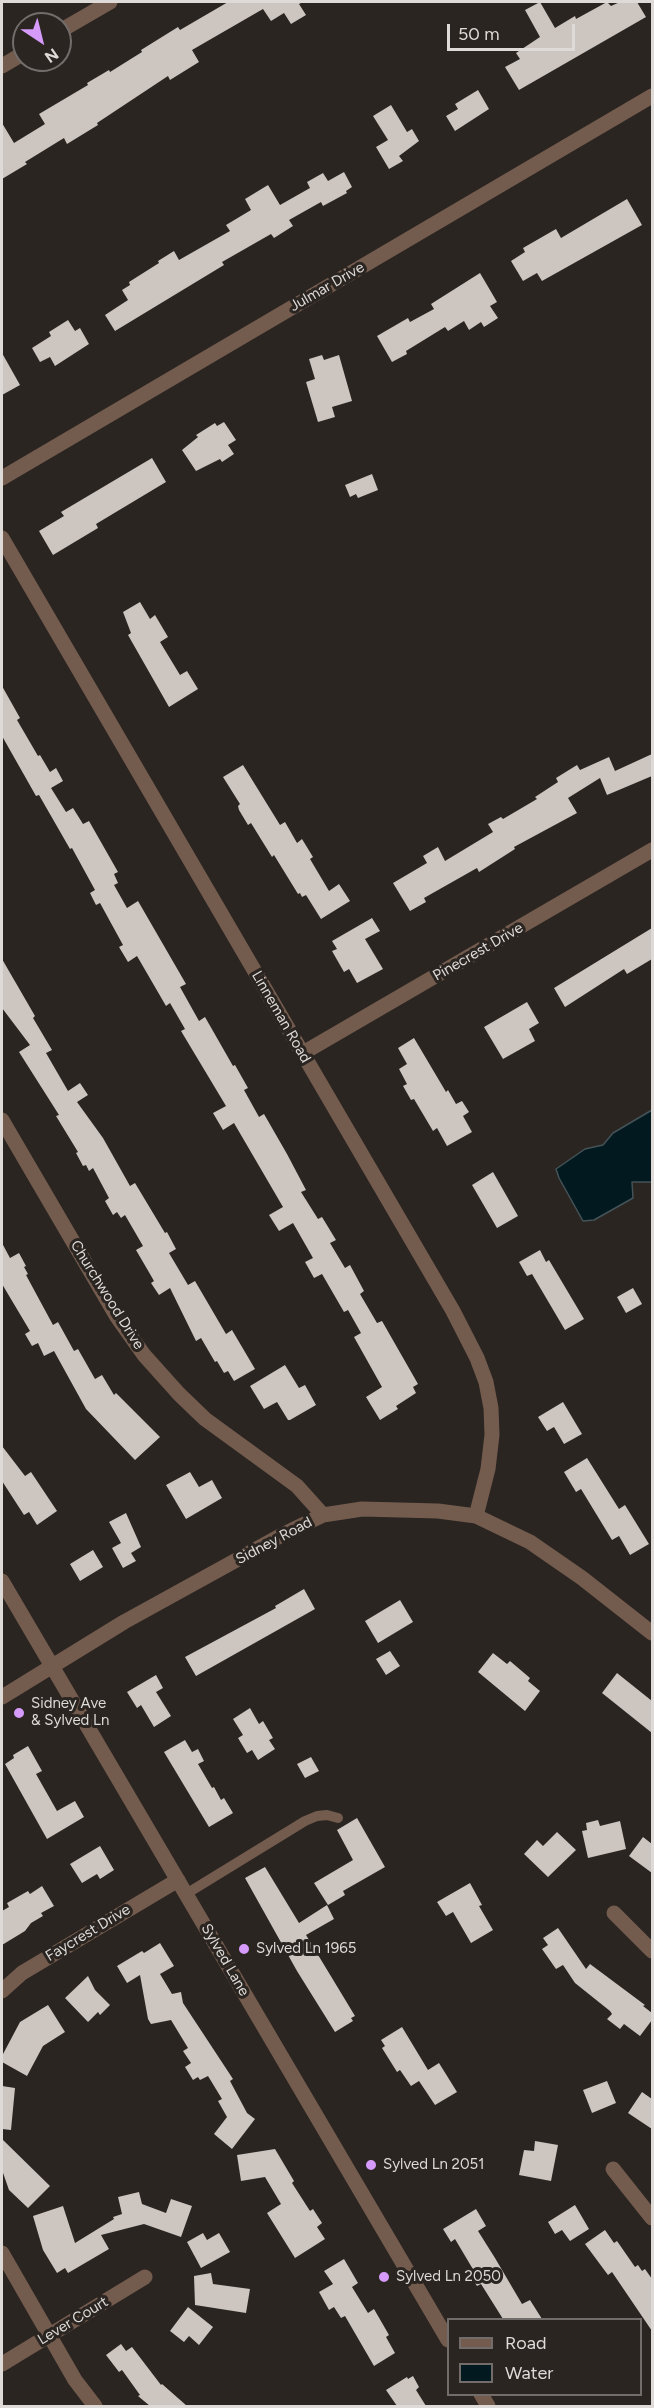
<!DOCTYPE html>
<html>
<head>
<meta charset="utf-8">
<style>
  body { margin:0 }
  #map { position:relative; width:654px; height:2408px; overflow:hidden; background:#2a2521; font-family:Figtree,sans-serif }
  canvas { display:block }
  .frame { position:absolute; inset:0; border:3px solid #dddad7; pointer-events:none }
  .legend { position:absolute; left:447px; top:2318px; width:195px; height:78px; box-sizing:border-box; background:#2a2521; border:2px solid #726d6a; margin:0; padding:8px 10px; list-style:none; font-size:18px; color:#dddad7 }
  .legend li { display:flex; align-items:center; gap:12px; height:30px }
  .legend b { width:30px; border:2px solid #726d6a }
  .north { position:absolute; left:12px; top:12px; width:60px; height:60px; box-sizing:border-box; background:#2a2521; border:2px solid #726d6a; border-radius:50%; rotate:145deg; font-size:16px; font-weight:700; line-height:24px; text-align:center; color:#dddad7 }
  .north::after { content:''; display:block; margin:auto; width:21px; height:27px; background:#d69bfa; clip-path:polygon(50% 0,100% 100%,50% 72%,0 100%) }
  .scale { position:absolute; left:447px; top:24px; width:128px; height:27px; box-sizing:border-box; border:3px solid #dddad7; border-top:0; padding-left:8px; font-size:18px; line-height:21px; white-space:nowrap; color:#dddad7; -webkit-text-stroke:4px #2a2521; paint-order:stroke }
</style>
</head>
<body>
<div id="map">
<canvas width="654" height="2408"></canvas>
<div class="frame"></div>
<ul class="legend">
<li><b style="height:8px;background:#735b4e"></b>Road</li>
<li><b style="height:16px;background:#021920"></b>Water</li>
</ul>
<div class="north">N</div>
<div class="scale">50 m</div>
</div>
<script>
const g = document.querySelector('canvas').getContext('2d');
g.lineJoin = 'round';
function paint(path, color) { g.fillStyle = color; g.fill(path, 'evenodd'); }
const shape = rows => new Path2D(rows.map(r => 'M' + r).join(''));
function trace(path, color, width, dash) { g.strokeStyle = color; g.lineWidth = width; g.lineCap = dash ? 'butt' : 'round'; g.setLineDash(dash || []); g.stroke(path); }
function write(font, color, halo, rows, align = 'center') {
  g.font = font + ' Figtree,sans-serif'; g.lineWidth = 6; g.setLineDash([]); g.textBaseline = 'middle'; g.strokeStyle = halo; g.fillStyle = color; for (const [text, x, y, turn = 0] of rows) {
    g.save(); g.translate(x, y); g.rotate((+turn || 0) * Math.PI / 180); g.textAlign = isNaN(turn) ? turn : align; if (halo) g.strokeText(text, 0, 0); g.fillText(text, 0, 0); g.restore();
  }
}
const water = shape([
  [652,1110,652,1182,632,1182,633,1198,594,1220,583,1221,559,1178,556,1169,585,1149,603,1145,613,1133,652,1110]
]);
const building = shape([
  [228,2,303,2,299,4,306,15,291,24,284,13,271,21,263,9,192,50,199,62,170,80,168,76,97,123,98,125,67,144,64,138,25,162,27,164,2,179,2,123,14,143,45,124,39,114,88,85,87,83,109,70,110,72,142,52,141,50,178,27,180,30],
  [540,2,555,28,575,16,576,19,607,2,611,6,620,2,637,2,646,17,519,90,505,67,520,59,516,53,540,37,525,10],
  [478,90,489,109,455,131,446,116,458,109,455,104],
  [391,105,407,132,412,129,419,141,399,156,403,161,389,169,376,147,388,140,373,116],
  [344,172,352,187,346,191,347,193,323,206,321,202,289,220,293,226,274,238,271,234,222,262,224,265,115,331,105,315,128,300,122,290,130,285,129,282,159,263,158,261,174,251,179,260,230,231,226,225,251,210,245,199,268,185,280,205,310,188,307,182,323,173,328,181],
  [627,199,642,225,542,281,537,273,523,281,511,261,525,252,523,248,556,229,561,238],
  [480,273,497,302,490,306,498,318,484,327,481,322,469,330,464,321,448,331,445,327,406,351,407,354,392,362,377,336,408,318,410,322,434,309,431,304],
  [68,320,75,331,80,328,89,344,55,366,50,357,40,362,32,348,51,336,49,332],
  [2,353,20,385,2,395],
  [322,355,324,360,339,355,352,401,332,407,335,417,318,422,306,382,315,379,309,359],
  [224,422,236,440,228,445,234,454,222,462,220,459,196,471,182,450,198,437,196,435,215,423,217,426],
  [152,458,166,482,96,524,98,528,53,555,39,531,64,516,61,512],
  [372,474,378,490,358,498,356,494,350,497,345,485],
  [140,602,150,619,155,615,168,637,160,642,180,675,187,671,198,689,169,707,128,635,131,633,123,612],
  [2,686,20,718,17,720,38,756,40,755,50,772,56,768,63,781,51,788,66,812,73,808,83,824,89,821,118,872,114,874,118,883,114,885,127,908,138,901,186,984,180,987,199,1021,205,1017,233,1066,235,1065,248,1088,244,1090,259,1117,264,1114,287,1154,306,1190,301,1192,318,1219,322,1217,336,1240,330,1243,345,1268,350,1265,364,1291,360,1294,377,1323,382,1321,418,1384,413,1387,416,1393,396,1406,398,1409,380,1420,366,1397,382,1387,354,1337,361,1333,348,1310,344,1312,322,1274,314,1278,305,1262,313,1258,293,1223,279,1231,269,1215,283,1207,234,1123,223,1130,213,1113,226,1106,181,1031,185,1029,170,1003,166,1006,137,956,128,962,119,947,123,945,100,903,96,905,90,893,95,890,72,848,70,849,39,795,36,796,2,736],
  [652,754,652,776,607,795,600,778,568,798,577,813,514,847,515,849,479,872,477,868,424,898,426,902,410,911,393,883,427,863,423,856,438,847,445,861,493,832,488,824,501,817,503,819,537,799,535,797,558,782,556,778,577,765,580,770,609,757,615,771],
  [243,765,280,825,285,822,297,843,302,839,313,857,310,859,329,891,339,884,350,901,321,919,306,895,302,897,300,893,298,894,274,855,272,857,251,823,248,825,239,810,238,806,240,804,223,777],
  [372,918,380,931,365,939,383,969,357,983,349,969,344,972,332,951,337,949,332,941],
  [652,928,652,959,627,974,624,969,565,1007,554,988],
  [2,959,35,1016,33,1018,52,1050,46,1053,68,1091,80,1083,88,1095,77,1102,103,1138,130,1186,135,1183,165,1233,167,1232,176,1249,169,1253,188,1285,195,1281,226,1334,232,1330,255,1369,234,1381,228,1371,224,1373,217,1361,215,1362,201,1338,196,1341,170,1288,159,1295,151,1283,154,1281,150,1274,136,1250,143,1246,125,1215,121,1218,117,1212,113,1215,105,1201,109,1198,93,1168,89,1171,86,1165,83,1166,76,1153,78,1152,56,1116,59,1115,19,1052,30,1045,2,1008],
  [527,1002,539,1023,529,1029,535,1041,503,1059,484,1027],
  [414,1038,446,1092,448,1090,456,1104,462,1101,469,1112,463,1116,472,1132,447,1146,437,1128,433,1131,414,1099,411,1100,403,1086,407,1084,399,1069,407,1064,398,1048],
  [493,1172,518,1216,497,1228,472,1185],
  [2,1243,10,1258,19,1253,26,1266,24,1267,28,1274,26,1275,53,1325,58,1322,74,1351,78,1349,95,1379,102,1375,114,1395,116,1393,160,1437,135,1460,86,1409,54,1351,44,1356,38,1343,32,1346,25,1334,30,1331,2,1284],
  [540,1250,546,1262,549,1260,584,1319,565,1330,532,1274,527,1276,519,1262],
  [633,1288,642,1304,626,1313,617,1297],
  [285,1365,299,1388,305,1385,316,1405,290,1420,288,1420,277,1402,264,1409,250,1386],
  [563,1402,582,1434,564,1444,554,1427,547,1431,538,1417],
  [2,1446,25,1476,31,1472,57,1511,37,1525,29,1512,24,1515,2,1481],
  [587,1458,619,1509,625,1505,649,1544,630,1555,619,1536,612,1540,581,1489,576,1492,564,1472],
  [190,1472,199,1487,212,1480,222,1498,186,1519,166,1485],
  [126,1513,141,1547,131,1553,136,1561,123,1568,112,1548,121,1543,109,1522],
  [93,1550,103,1567,80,1581,70,1564],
  [304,1589,315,1609,196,1676,185,1657,276,1608,275,1606],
  [400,1600,413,1622,378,1643,365,1621],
  [390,1651,400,1666,386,1675,376,1659],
  [493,1653,507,1664,510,1661,530,1678,528,1681,540,1691,525,1711,478,1672],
  [617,1673,652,1701,652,1733,602,1693],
  [156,1675,163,1688,156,1692,171,1716,154,1727,141,1705,137,1708,127,1692],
  [250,1708,259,1724,263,1721,273,1738,269,1740,275,1749,258,1760,252,1750,247,1753,238,1738,243,1735,233,1719],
  [185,1740,192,1752,198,1749,204,1761,198,1764,212,1788,214,1787,221,1800,224,1798,233,1813,209,1827,164,1752],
  [28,1746,42,1771,36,1774,57,1811,75,1801,84,1817,47,1839,5,1764,14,1758,13,1755],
  [311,1757,319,1771,305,1778,297,1764],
  [357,1818,385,1867,343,1891,345,1895,328,1905,314,1883,353,1860,337,1830],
  [598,1820,600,1826,620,1821,626,1849,588,1858,582,1831,587,1830,586,1823],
  [557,1832,576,1850,548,1877,524,1854,537,1840,543,1846],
  [643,1837,652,1844,652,1873,629,1856],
  [100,1846,114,1870,100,1879,97,1874,82,1883,70,1864],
  [265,1867,299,1923,327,1905,334,1919,306,1935,355,2016,351,2018,353,2021,335,2032,297,1971,245,1878],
  [470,1883,482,1905,479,1906,493,1930,471,1943,453,1912,446,1916,437,1902],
  [42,1886,54,1906,41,1913,43,1916,31,1923,25,1931,2,1945,2,1911,9,1907,7,1903,28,1891,30,1894],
  [558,1928,586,1969,590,1964,645,2005,643,2006,652,2013,652,2020,640,2036,624,2024,620,2029,607,2019,612,2014,610,2011,575,1983,563,1965,556,1969,542,1949,548,1945,543,1938],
  [160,1943,174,1966,160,1974,172,1994,181,1992,183,2003,233,2079,230,2081,247,2113,255,2119,232,2149,214,2134,227,2117,218,2101,222,2099,208,2076,200,2080,198,2077,193,2080,185,2067,191,2063,183,2051,188,2048,171,2020,151,2024,148,2019,140,1975,127,1983,117,1966,142,1951,144,1953],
  [88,1976,95,1990,110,2005,100,2015,98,2012,88,2022,65,1998],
  [48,2005,65,2032,43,2046,27,2076,2,2062,2,2056,20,2022],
  [402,2027,428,2070,439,2063,457,2092,435,2105,419,2081,411,2086,400,2070,397,2072,382,2048,385,2046,381,2040],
  [607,2081,616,2103,592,2113,583,2090],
  [2,2086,15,2088,11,2130,2,2129],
  [642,2092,652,2099,652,2129,628,2113],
  [2,2139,50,2186,28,2208,9,2190,2,2170],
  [535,2141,558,2145,551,2181,519,2175,524,2150,534,2151],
  [275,2149,294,2181,292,2183,310,2211,313,2209,322,2223,317,2227,325,2239,295,2258,267,2213,281,2204,265,2177,241,2181,237,2155],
  [139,2192,142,2204,166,2213,171,2199,192,2206,181,2237,144,2224,101,2235,109,2249,68,2273,65,2268,57,2273,43,2250,33,2216,63,2206,75,2243,114,2219,113,2217,122,2214,118,2197],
  [575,2205,589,2229,570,2241,562,2230,555,2234,548,2222],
  [476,2209,486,2226,478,2231,495,2258,522,2304,530,2300,542,2319,503,2319,481,2284,477,2286,469,2274,474,2271,455,2239,451,2242,443,2229],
  [605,2230,614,2243,617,2241,635,2267,638,2265,642,2271,645,2269,652,2279,652,2331,612,2272,608,2275,585,2244],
  [203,2233,207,2240,219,2233,230,2252,201,2268,187,2242],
  [344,2259,358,2283,352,2287,368,2313,374,2309,389,2335,386,2337,395,2353,374,2366,345,2316,341,2318,334,2307,329,2310,319,2292,333,2284,324,2271],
  [211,2273,213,2284,250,2289,246,2313,195,2305,194,2276],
  [188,2307,213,2327,199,2345,189,2336,184,2342,170,2331],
  [121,2344,126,2351,132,2347,161,2385,162,2384,187,2406,150,2406,138,2396,140,2395,122,2370,119,2372,106,2355],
  [413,2376,419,2387,416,2390,426,2406,397,2406,386,2390,407,2377,408,2379]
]);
const lane = shape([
  [186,1894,305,1821,317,1816,327,1815,338,1818]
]);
const street = shape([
  [60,31,110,2],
  [2,66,24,53],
  [2,478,652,96],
  [2,538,453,1311,477,1358,486,1382,491,1408,492,1435,488,1469,476,1516],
  [303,1053,652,850],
  [2,1120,117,1317,144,1355,179,1394,205,1419,297,1486,323,1515],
  [2,1581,448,2340],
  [2,1697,124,1622,280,1536,323,1515,362,1509,438,1511,476,1516,530,1542,582,1578,652,1633],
  [614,1913,652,1951],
  [2,1991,22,1973,178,1880],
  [613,2169,652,2218],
  [2,2253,75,2380,95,2406],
  [2,2364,145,2277],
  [481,2394,488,2406]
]);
const markers = [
  [19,1713,6,"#d69bfa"],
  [244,1949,6,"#d69bfa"],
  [371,2165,6,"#d69bfa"],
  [384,2277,6,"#d69bfa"]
];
const streetNames = [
  ["Julmar Drive",327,287,-30],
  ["Pinecrest Drive",478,952,-30],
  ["Linneman Road",281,1017,60],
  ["Churchwood Drive",107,1295,58],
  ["Sidney Road",274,1541,-28],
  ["Faycrest Drive",88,1933,-31],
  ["Sylved Lane",225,1960,60],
  ["Lever Court",73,2321,-31]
];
const poiNames = [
  ["Sidney Ave",31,1704],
  ["& Sylved Ln",31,1721],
  ["Sylved Ln 1965",256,1949],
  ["Sylved Ln 2051",383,2165],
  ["Sylved Ln 2050",396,2277]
];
paint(water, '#021920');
trace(water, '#445357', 1.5);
paint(building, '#ccc5c0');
trace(lane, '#735b4e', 10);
trace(street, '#735b4e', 15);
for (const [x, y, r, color] of markers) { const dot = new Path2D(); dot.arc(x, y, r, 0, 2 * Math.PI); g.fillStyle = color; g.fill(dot); trace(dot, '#2a2521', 2); }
write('15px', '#dddad7', '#2a2521', streetNames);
write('15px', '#dddad7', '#2a2521', poiNames, 'left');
</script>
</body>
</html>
